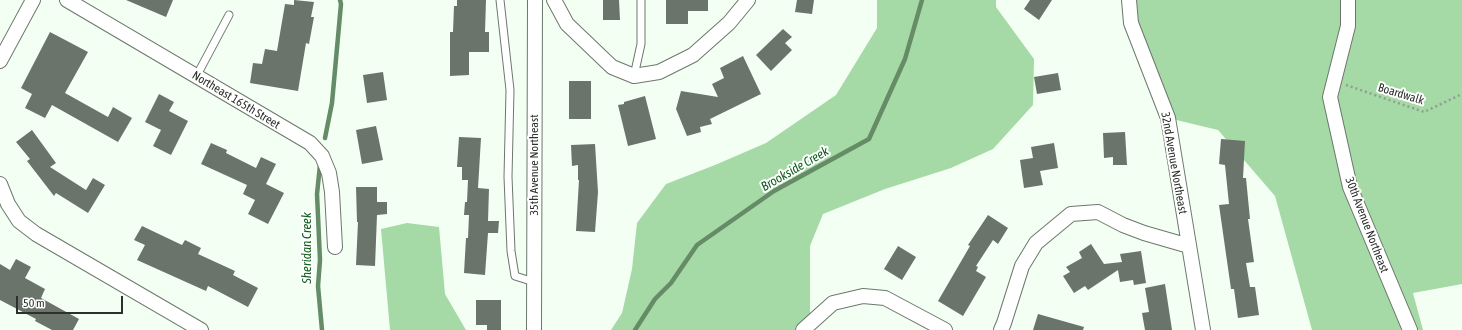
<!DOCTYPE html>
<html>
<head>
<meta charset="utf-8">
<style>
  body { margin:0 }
  #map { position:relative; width:1462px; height:330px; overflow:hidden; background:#f4fff4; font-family:"Asap Condensed",sans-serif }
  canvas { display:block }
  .scale { position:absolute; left:16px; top:296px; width:107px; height:18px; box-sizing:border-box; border:2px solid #2c312c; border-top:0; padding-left:5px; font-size:12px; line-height:14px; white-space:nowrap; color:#2c312c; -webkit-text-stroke:3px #fff; paint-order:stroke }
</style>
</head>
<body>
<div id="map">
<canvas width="1462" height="330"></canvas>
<div class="scale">50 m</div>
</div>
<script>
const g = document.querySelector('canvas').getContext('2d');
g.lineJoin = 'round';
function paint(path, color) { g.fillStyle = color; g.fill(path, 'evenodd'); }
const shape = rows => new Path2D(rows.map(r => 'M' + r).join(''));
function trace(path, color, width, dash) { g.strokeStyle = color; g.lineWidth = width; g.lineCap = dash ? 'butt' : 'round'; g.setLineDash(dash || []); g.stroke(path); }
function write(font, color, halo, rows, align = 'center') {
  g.font = font + ' "Asap Condensed",sans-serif'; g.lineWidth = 4; g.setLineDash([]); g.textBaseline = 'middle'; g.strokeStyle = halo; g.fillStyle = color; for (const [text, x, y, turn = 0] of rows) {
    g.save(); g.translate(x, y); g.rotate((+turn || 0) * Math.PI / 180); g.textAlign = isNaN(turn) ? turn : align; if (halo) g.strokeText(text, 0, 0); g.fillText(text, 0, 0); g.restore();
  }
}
const forest = shape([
  [877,0,996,0,996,7,1034,59,1033,105,993,149,951,168,885,189,823,214,810,246,810,322,803,330,611,330,622,313,632,269,637,223,666,184,715,165,766,143,836,95,877,28],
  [1129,0,1462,0,1462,284,1413,293,1423,330,1312,330,1275,196,1218,130,1168,118],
  [407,223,439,227,445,294,466,330,390,330,381,229]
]);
const stream = shape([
  [325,138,332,103,341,4,340,0],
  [320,165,317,194,320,260,318,286,322,330],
  [635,330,655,299,671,283,697,245,774,191,869,139,905,59,922,0]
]);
const building = shape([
  [126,0,173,0,166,17],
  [294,0,314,2,311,17,314,17,309,44,306,43,298,91,250,83,253,63,262,64,265,49,277,51,285,4,294,5],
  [457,0,486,0,485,32,489,32,489,52,469,52,469,75,450,76,450,32,453,32,454,6,457,6],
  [603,0,619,0,620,20,603,20],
  [666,0,708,0,708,11,688,11,688,24,666,24],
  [797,0,814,0,812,14,795,12],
  [1030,0,1052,0,1039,20,1024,9],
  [783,29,792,37,785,43,792,50,771,71,756,55],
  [50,32,88,52,65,93,108,117,113,107,132,118,118,142,52,105,45,118,25,108,32,94,21,88],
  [743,56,761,94,710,119,712,124,700,127,701,132,687,136,676,109,681,91,718,97,712,84,724,78,720,68],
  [383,72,387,100,367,103,363,75],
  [1058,73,1061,90,1037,94,1034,77],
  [569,81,591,81,591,119,569,119],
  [159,94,174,102,169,111,188,121,171,155,153,146,161,130,145,122],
  [645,96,656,139,628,146,618,105,624,104,624,102],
  [376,126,383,160,362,164,356,130],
  [32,130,56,163,50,167,86,190,93,178,105,185,88,213,56,193,54,196,27,161,30,159,16,142],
  [1125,132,1127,165,1113,165,1113,157,1104,158,1103,133],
  [459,137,481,138,478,188,489,189,488,221,499,221,498,233,488,233,485,275,464,273,466,238,468,238,469,215,464,215,465,202,467,202,468,180,462,180,462,167,457,167],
  [1221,139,1245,141,1243,178,1246,178,1250,219,1248,219,1254,262,1246,263,1250,287,1255,287,1259,315,1238,318,1234,289,1231,289,1219,205,1229,204,1225,165,1219,164],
  [211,143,227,150,226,153,256,168,261,157,276,164,266,184,284,193,268,224,248,214,255,200,243,194,247,185,201,164],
  [1054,143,1058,168,1040,171,1043,185,1024,188,1020,160,1033,158,1031,147],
  [595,144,598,192,595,232,576,231,579,180,578,180,578,165,572,166,571,145],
  [356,187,377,187,377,202,387,202,387,214,377,215,375,266,356,265,358,222,357,222],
  [988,215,1008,228,998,244,993,240,976,266,978,267,976,271,986,277,963,316,938,301,970,246,968,245],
  [142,226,182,245,185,240,201,248,198,254,235,271,233,275,258,288,248,307,208,286,206,291,137,260,145,245,134,240],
  [1091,244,1104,264,1122,262,1120,254,1141,251,1146,283,1134,285,1133,280,1120,282,1118,270,1088,290,1085,286,1074,293,1063,276,1070,272,1066,267,1082,258,1079,252],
  [898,246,916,257,902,280,884,269],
  [16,259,31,267,25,278,45,289,41,298,79,319,73,330,52,330,35,321,36,319,0,300,0,264,10,270],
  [1165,284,1172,330,1145,330,1142,313,1149,312,1145,288],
  [476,300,501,300,501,330,487,330,487,325,476,325],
  [1038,314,1084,327,1083,330,1033,330]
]);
const path = shape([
  [1346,85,1424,112,1462,94]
]);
const lane = shape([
  [500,0,510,90,508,177,511,251,515,276,534,282],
  [634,76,641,44,641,0],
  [196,77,229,15]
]);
const street = shape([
  [67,0,310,143,322,156,329,173,332,192,335,247],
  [554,0,567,24,612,67,634,76,659,72,693,55,729,23,748,0],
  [1129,0,1131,23,1168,118,1203,330],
  [1348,0,1348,26,1330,97,1350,187,1410,330],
  [0,61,33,0],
  [0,184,8,204,19,221,36,234,201,330],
  [534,330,535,0],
  [803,330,833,303,863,296,885,298,945,330],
  [1001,330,1004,323,1022,266,1036,243,1071,214,1098,212,1123,225,1144,233,1189,246]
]);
const streetNames = [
  ["Boardwalk",1401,94,17],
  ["Northeast 165th Street",236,100,31],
  ["32nd Avenue Northeast",1174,163,80],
  ["35th Avenue Northeast",534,165,-90],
  ["30th Avenue Northeast",1367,225,69]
];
const waterNames = [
  ["Brookside Creek",795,169,-30],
  ["Sheridan Creek",307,248,-90]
];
paint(forest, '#a5daa6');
trace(stream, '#658b67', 4.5);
paint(building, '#6a746a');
trace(lane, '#6d776d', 9);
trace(street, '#6d776d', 16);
trace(path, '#939c93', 2.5, [2, 3]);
trace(lane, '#fff', 7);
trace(street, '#fff', 14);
write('12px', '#2c312c', '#fff', streetNames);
write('italic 13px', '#115e1e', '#fff', waterNames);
</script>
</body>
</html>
